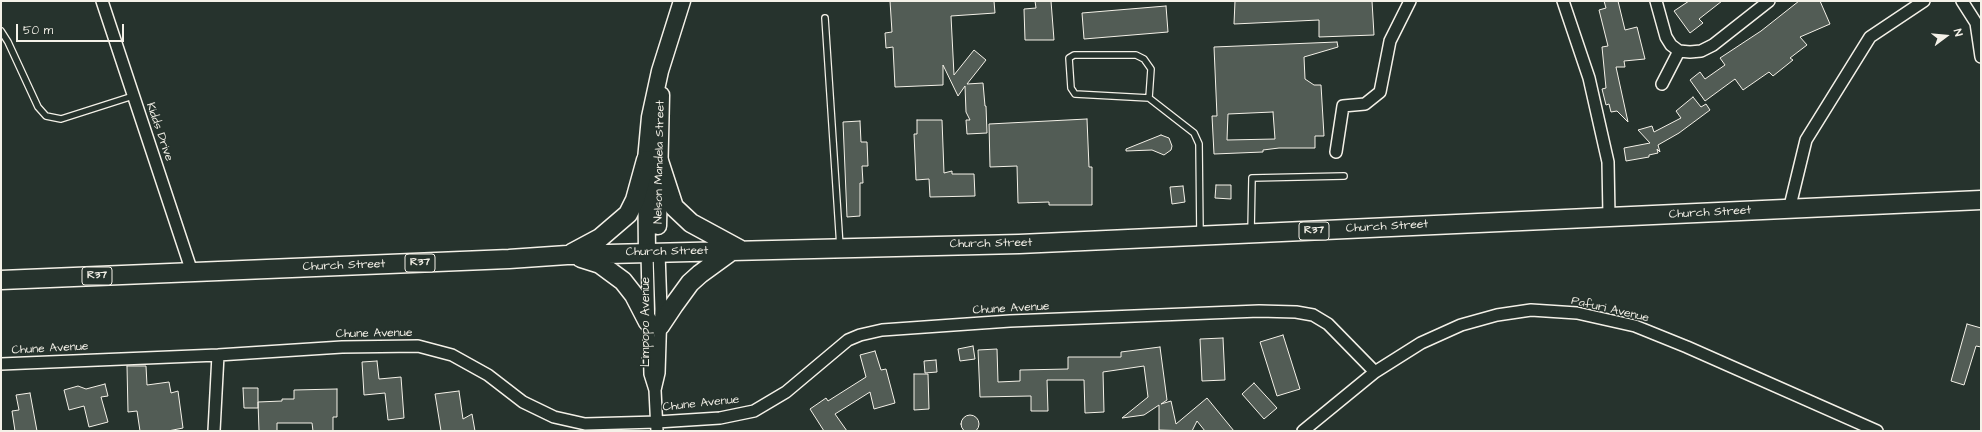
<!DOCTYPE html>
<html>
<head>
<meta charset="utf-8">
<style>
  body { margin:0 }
  #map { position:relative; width:1982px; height:432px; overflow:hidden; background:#26332d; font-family:"Architects Daughter",sans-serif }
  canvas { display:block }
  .frame { position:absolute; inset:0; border:2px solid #f4f1e8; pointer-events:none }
  .north { position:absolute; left:1926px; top:16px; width:40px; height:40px; -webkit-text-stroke:3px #26332d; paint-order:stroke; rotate:74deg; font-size:11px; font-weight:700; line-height:16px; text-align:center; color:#f4f1e8 }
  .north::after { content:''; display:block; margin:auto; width:14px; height:18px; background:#f4f1e8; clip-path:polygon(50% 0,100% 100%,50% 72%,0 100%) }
  .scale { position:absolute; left:16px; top:24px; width:108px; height:18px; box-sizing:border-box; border:2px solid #f4f1e8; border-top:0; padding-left:5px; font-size:12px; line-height:14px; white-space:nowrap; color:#f4f1e8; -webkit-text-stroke:3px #26332d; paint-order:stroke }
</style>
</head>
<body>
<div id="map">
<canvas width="1982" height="432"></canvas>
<div class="frame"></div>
<div class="north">N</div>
<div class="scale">50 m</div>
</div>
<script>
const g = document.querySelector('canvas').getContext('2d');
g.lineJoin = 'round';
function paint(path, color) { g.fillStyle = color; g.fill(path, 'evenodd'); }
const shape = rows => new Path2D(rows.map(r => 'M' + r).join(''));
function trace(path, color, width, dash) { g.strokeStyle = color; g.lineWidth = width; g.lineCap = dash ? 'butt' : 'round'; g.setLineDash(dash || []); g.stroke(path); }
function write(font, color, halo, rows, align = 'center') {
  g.font = font + ' "Architects Daughter",sans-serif'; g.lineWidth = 3; g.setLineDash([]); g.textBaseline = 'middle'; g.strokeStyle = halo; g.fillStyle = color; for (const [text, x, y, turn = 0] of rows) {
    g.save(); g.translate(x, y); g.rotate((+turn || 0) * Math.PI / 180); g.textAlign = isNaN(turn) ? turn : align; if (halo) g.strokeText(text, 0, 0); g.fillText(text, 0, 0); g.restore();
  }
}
const building = shape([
  [890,1,994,1,995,13,951,16,954,75,974,50,986,60,967,84,983,83,985,106,986,106,987,133,967,134,966,120,970,120,966,112,965,86,958,96,943,65,943,85,895,87,893,47,886,48,885,33,892,32,890,1],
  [1035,1,1051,1,1054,40,1025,40,1024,9,1036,8,1035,1],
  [1235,1,1372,1,1374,35,1319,37,1319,20,1234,24,1235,1],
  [1604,1,1618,1,1625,30,1637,27,1645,59,1624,61,1625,67,1616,67,1628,122,1617,111,1611,112,1609,104,1606,105,1602,89,1606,88,1602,47,1608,46,1599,10,1606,8,1604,1],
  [1689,1,1722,1,1699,19,1703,23,1690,33,1674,11,1689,1],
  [1799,1,1820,1,1830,24,1800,37,1807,45,1790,58,1793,60,1773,76,1769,72,1743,90,1735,79,1705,101,1690,80,1700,72,1705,79,1725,65,1720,58,1761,31,1799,1],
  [1166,6,1168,32,1084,39,1082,13,1166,6],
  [1337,42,1338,47,1304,57,1305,79,1314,85,1321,85,1324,136,1315,136,1315,148,1279,148,1263,150,1263,152,1214,154,1212,116,1217,116,1214,47,1337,42],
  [1273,112,1275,139,1227,140,1228,114,1273,112],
  [1693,97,1701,107,1706,104,1710,110,1679,133,1658,145,1660,152,1657,149,1658,153,1649,155,1649,157,1626,161,1624,148,1650,143,1638,130,1652,126,1654,132,1681,118,1676,111,1693,97],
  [1087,119,1089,167,1092,167,1092,205,1049,205,1049,202,1018,203,1017,166,990,167,989,124,1087,119],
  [917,120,942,120,944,173,952,171,952,174,974,174,975,196,930,197,929,179,916,180,914,134,917,134,917,120],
  [860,121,861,142,867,142,868,166,862,166,863,183,860,183,860,216,847,217,843,122,860,121],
  [1161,135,1169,138,1172,146,1171,150,1164,155,1152,150,1126,151,1126,149,1161,135],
  [1216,185,1231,185,1231,199,1215,198,1216,185],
  [1183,186,1185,202,1172,204,1170,187,1183,186],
  [1967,324,1981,328,1981,347,1976,346,1964,385,1951,381,1967,324],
  [1283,335,1300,389,1277,396,1260,342,1283,335],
  [1223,338,1225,380,1202,381,1200,339,1223,338],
  [973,346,975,359,960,361,958,349,973,346],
  [1160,347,1167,400,1161,404,1171,401,1176,424,1207,398,1234,431,1205,431,1197,421,1192,431,1159,430,1159,405,1144,415,1122,418,1148,397,1144,366,1103,372,1104,412,1085,413,1084,380,1047,380,1048,411,1031,411,1031,396,980,397,978,350,997,349,998,382,1020,381,1020,370,1068,369,1068,357,1121,357,1121,352,1160,347],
  [875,351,881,370,886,369,895,403,874,409,870,392,835,414,847,431,824,431,810,409,826,398,828,401,866,377,860,355,875,351],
  [936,360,937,372,925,373,924,361,936,360],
  [377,361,379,379,401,377,404,418,388,420,385,393,364,395,362,362,377,361],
  [127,366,146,366,147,385,169,382,171,393,178,391,183,428,168,431,140,431,137,411,128,412,127,366],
  [914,374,928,374,929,409,914,410,914,374],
  [1254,383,1277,408,1264,419,1242,394,1254,383],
  [105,384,108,396,101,397,108,422,89,427,84,406,69,410,64,390,78,386,86,389,105,384],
  [243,388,258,388,258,408,244,408,243,388],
  [337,389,337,417,333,417,333,431,313,431,312,423,277,423,277,431,259,431,258,402,282,401,282,399,294,399,294,390,337,389],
  [459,391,463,419,472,414,475,431,441,431,435,394,459,391],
  [30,393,37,431,15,431,12,411,19,410,16,395,30,393],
  '961 424a9 9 0 1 1 18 0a9 9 0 1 1-18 0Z'
]);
const lane = shape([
  [825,18,840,247],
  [1,31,8,42,38,107,46,116,61,119,133,96],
  [1149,98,1151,69,1144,59,1136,55,1074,55,1069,58,1071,88,1075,94,1149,98,1194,133,1199,144,1200,234],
  [1251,232,1252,178,1344,176]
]);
const street = shape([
  [102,1,192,272],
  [1563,1,1589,78,1608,162,1609,216],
  [1656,1,1666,37,1671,45,1679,51,1690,52,1701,51,1713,45,1769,1],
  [1962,1,1976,23,1981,57],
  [1662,84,1679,51],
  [1336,152,1343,106,1365,104,1380,92,1390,41,1410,1],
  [1789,210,1806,140,1870,37,1924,1],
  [647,253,650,374,655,390,657,431],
  [1,364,218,355,342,347,418,346,452,355,488,375,523,402,554,417,585,424,657,422,720,418,754,411,786,392,848,340,860,335,882,330,1010,321,1259,311,1296,312,1313,315,1328,324,1375,372],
  [655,390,659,373,661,309,659,253],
  [214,431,218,355],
  [1303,431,1375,372,1421,343,1461,325,1497,315,1531,310,1577,313,1635,326,1687,347,1877,431]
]);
const secondary = shape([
  [658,226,661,95],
  [647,253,646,160,650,117,660,71,682,1]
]);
const primary = shape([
  [659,161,674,207,691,223,739,249],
  [572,253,600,238,628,214,635,200,646,160],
  [581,258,600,264,623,281,634,295,648,322],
  [1,280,509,259,567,255,1019,244,1981,200],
  [660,326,674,305,690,283,700,274,733,250]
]);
const shields = [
  [1314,231,30],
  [420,263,30],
  [97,276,30]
];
const shieldNames = [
  ["R37",1314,231],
  ["R37",420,263],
  ["R37",97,276]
];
const streetNames = [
  ["Kidds Drive",159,132,71],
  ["Nelson Mandela Street",660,162,-89],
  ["Church Street",1710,213,-3],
  ["Church Street",1387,227,-3],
  ["Church Street",991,244,-1],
  ["Church Street",667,252,-1],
  ["Church Street",344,266,-2],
  ["Chune Avenue",1011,309,-3],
  ["Pafuri Avenue",1610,310,13],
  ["Limpopo Avenue",646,322,-90],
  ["Chune Avenue",374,334,-1],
  ["Chune Avenue",50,349,-3],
  ["Chune Avenue",701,404,-6]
];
paint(building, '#525c55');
trace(building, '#f4f1e8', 1);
trace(lane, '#f4f1e8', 8);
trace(street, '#f4f1e8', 14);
trace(secondary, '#f4f1e8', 19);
trace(primary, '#f4f1e8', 21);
trace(lane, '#26332d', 5.5);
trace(street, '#26332d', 11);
trace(secondary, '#26332d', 16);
trace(primary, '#26332d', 18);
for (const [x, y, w] of shields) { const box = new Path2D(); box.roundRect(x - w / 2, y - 9, w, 18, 3); g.fillStyle = '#26332d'; g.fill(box); trace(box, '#f4f1e8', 1); }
write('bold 11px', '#f4f1e8', null, shieldNames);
write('12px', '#f4f1e8', '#26332d', streetNames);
</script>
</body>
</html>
